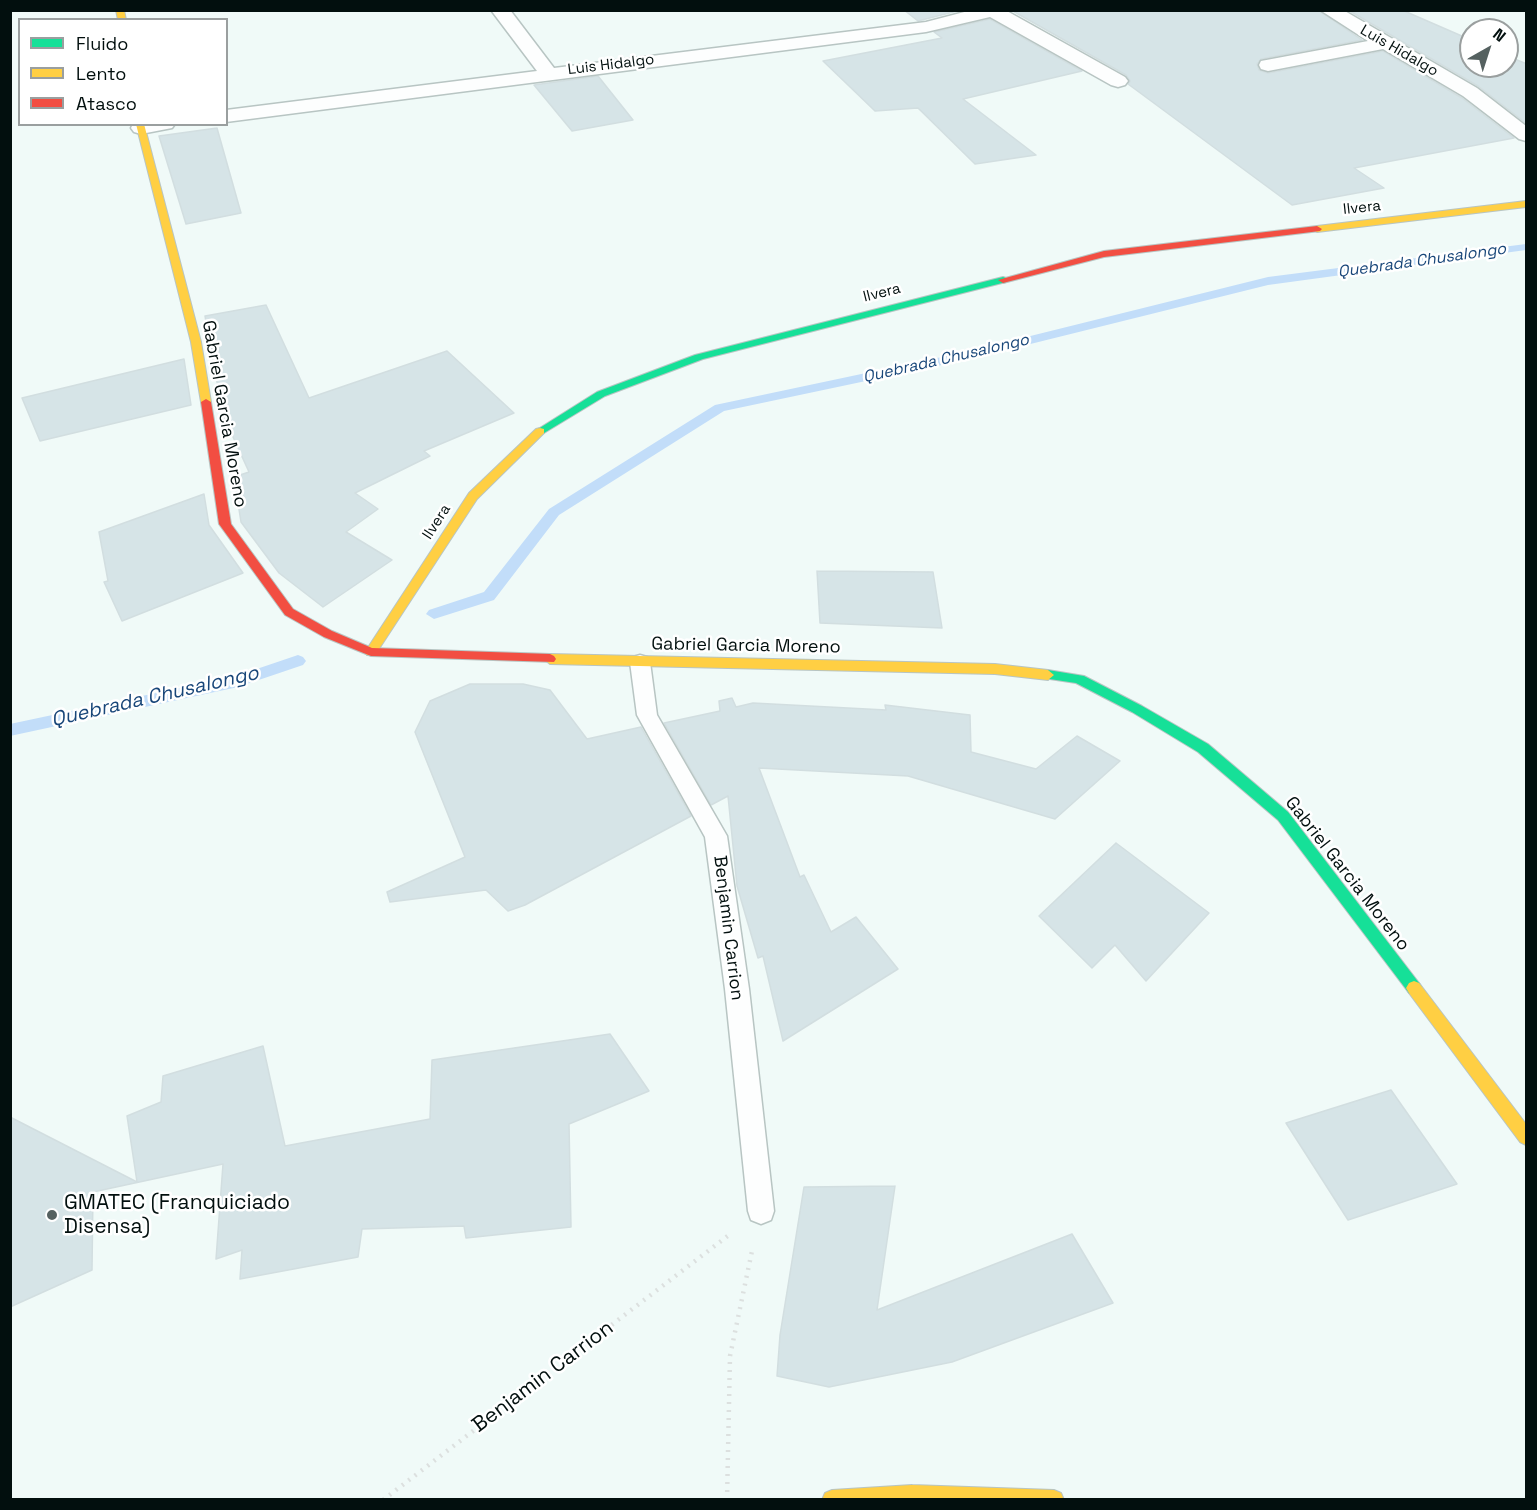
<!DOCTYPE html>
<html>
<head>
<meta charset="utf-8">
<style>
  body { margin:0 }
  #map { position:relative; width:1537px; height:1510px; overflow:hidden; background:#f0faf8; font-family:"Space Grotesk",sans-serif }
  canvas { display:block }
  .frame { position:absolute; inset:0; border:12px solid #020f0e; pointer-events:none }
  .legend { position:absolute; left:18px; top:18px; width:210px; height:108px; box-sizing:border-box; background:#fff; border:2px solid #9a9f9f; margin:0; padding:8px 10px; list-style:none; font-size:18px; color:#020f0e }
  .legend li { display:flex; align-items:center; gap:12px; height:30px }
  .legend b { width:30px; border:2px solid #9a9f9f }
  .north { position:absolute; left:1459px; top:18px; width:60px; height:60px; box-sizing:border-box; background:#fff; border:2px solid #9a9f9f; border-radius:50%; rotate:39deg; font-size:16px; font-weight:700; line-height:24px; text-align:center; color:#020f0e }
  .north::after { content:''; display:block; margin:auto; width:21px; height:27px; background:#556160; clip-path:polygon(50% 0,100% 100%,50% 72%,0 100%) }
</style>
</head>
<body>
<div id="map">
<canvas width="1537" height="1510"></canvas>
<div class="frame"></div>
<ul class="legend">
<li><b style="height:8px;background:#16e098"></b>Fluido</li>
<li><b style="height:8px;background:#ffcf43"></b>Lento</li>
<li><b style="height:8px;background:#f24e42"></b>Atasco</li>
</ul>
<div class="north">N</div>
</div>
<script>
const g = document.querySelector('canvas').getContext('2d');
g.lineJoin = 'round';
const shape = rows => new Path2D(rows.map(r => 'M' + r).join(''));
function paint(path, color) { g.fillStyle = color; g.fill(path, 'evenodd'); }
function trace(path, color, width, dash) { g.strokeStyle = color; g.lineWidth = width; g.lineCap = dash ? 'butt' : 'round'; g.setLineDash(dash || []); g.stroke(path); }
function write(font, color, halo, rows, align = 'center') {
  g.font = font + ' "Space Grotesk",sans-serif'; g.lineWidth = 5; g.setLineDash([]); g.textBaseline = 'middle'; g.strokeStyle = halo; g.fillStyle = color; for (const [text, x, y, turn = 0] of rows) {
    g.save(); g.translate(x, y); g.rotate((+turn || 0) * Math.PI / 180); g.textAlign = isNaN(turn) ? turn : align; if (halo) g.strokeText(text, 0, 0); g.fillText(text, 0, 0); g.restore();
  }
}
const stream = shape([
  [1526,244,1526,250,1268,285,970,359,724,411,559,515,494,600,434,619,426,614,429,610,484,592,549,509,715,405,970,351,1268,277,1526,244],
  [298,655,303,657,306,661,303,665,238,687,10,736,10,724,236,676,298,655]
]);
const building = shape([
  [904,10,961,10,918,21,904,10],
  [1011,10,1318,10,1362,40,1261,59,1257,64,1259,70,1268,73,1383,51,1462,98,1514,138,1354,168,1384,188,1292,205,1128,84,1130,81,1126,75,1011,10],
  [1348,10,1402,10,1471,40,1471,66,1507,66,1507,56,1527,64,1527,124,1478,86,1348,10],
  [990,19,1082,71,963,99,1036,155,975,164,918,108,875,111,823,61,942,38,934,32,990,19],
  [598,76,633,120,572,131,534,85,598,76],
  [217,128,241,213,186,224,159,136,217,128],
  [266,305,309,398,447,351,514,413,424,451,430,456,355,493,378,509,346,532,392,560,323,607,279,573,241,522,235,484,238,482,234,477,249,472,223,415,205,316,266,305],
  [184,359,191,405,40,441,22,398,184,359],
  [204,494,209,525,243,573,122,621,104,582,108,581,99,532,204,494],
  [817,571,933,572,942,628,820,623,817,571],
  [470,684,523,684,550,690,587,739,641,727,691,816,525,905,508,911,486,890,390,902,387,892,465,857,415,732,430,701,470,684],
  [732,698,736,707,753,703,886,710,885,705,970,715,971,752,1036,769,1077,736,1120,761,1055,819,908,776,759,768,800,877,804,875,831,932,856,917,898,969,783,1041,763,956,758,958,737,886,728,796,711,805,664,723,720,711,719,701,732,698],
  [1116,843,1209,913,1146,981,1115,945,1092,968,1039,916,1116,843],
  [610,1034,649,1091,569,1124,571,1227,466,1238,464,1226,362,1229,358,1257,240,1279,242,1250,216,1259,223,1164,93,1192,92,1270,10,1307,10,1117,137,1182,127,1116,161,1102,163,1076,263,1046,285,1146,430,1119,432,1060,610,1034],
  [1391,1090,1457,1184,1348,1220,1286,1123,1391,1090],
  [895,1186,877,1310,1072,1234,1113,1303,952,1362,829,1387,777,1376,780,1335,804,1187,895,1186]
]);
const path = shape([
  [383,1500,729,1235],
  [727,1500,730,1356,752,1251]
]);
const lane = shape([
  [640,655,647,657,650,662,657,715,727,836,749,989,774,1211,771,1220,761,1224,751,1220,748,1211,725,989,705,837,637,715,630,662,633,657,640,655]
]);
const street = shape([
  [491,10,510,10,554,68,926,22,972,10,1005,10,1125,77,1128,81,1125,85,1118,87,1111,85,990,17,926,32,226,122,226,110,537,71,491,10],
  [1320,10,1343,10,1477,88,1526,126,1526,141,1519,139,1463,96,1383,49,1268,71,1261,69,1259,65,1261,61,1368,41,1320,10],
  [133,124,175,124,172,128,141,134,134,132,131,128,133,124]
]);
const fast = shape([
  [1003,277,1006,278,1006,282,703,359,605,396,544,433,536,433,535,431,597,392,695,355,1003,277],
  [1048,670,1084,676,1142,706,1208,744,1288,812,1419,983,1422,988,1419,993,1414,995,1409,993,1278,820,1198,752,1132,712,1076,683,1043,678,1042,675,1043,672,1048,670]
]);
const slow = shape([
  [116,10,124,10,126,20,118,20,116,10],
  [136,124,144,124,201,342,211,402,210,404,202,404,201,402,191,342,136,124],
  [1526,201,1526,207,1317,232,1312,229,1317,226,1526,201],
  [540,428,544,429,544,433,477,499,375,655,367,655,365,652,367,649,469,493,536,429,540,428],
  [550,654,995,664,1048,670,1054,675,1048,680,995,674,550,664,544,659,550,654],
  [1414,981,1419,983,1526,1124,1526,1145,1520,1142,1409,993,1406,988,1409,983,1414,981],
  [912,1485,1054,1490,1061,1493,1064,1500,822,1500,825,1493,832,1490,912,1485]
]);
const jam = shape([
  [1317,226,1322,229,1320,231,1104,257,1003,283,998,280,1104,251,1317,226],
  [206,399,211,402,231,524,293,609,332,631,372,648,550,654,554,656,556,659,554,662,371,656,324,637,285,615,219,524,201,402,206,399]
]);
const markers = [
  [52,1215,6,"#556160"]
];
const farStreetnames = [
  ["Luis Hidalgo",1399,51,30],
  ["Luis Hidalgo",611,65,-7],
  ["Ilvera",1362,208,-6],
  ["Ilvera",882,293,-14],
  ["Ilvera",437,522,-57]
];
const farWaternames = [
  ["Quebrada Chusalongo",1422,261,-8],
  ["Quebrada Chusalongo",946,359,-13]
];
const streetNames = [
  ["Gabriel Garcia Moreno",224,414,80],
  ["Gabriel Garcia Moreno",746,646,1],
  ["Gabriel Garcia Moreno",1347,874,52],
  ["Benjamin Carrion",728,928,83]
];
const waterNames = [
  ["Quebrada Chusalongo",155,697,-13]
];
const nearPoinames = [
  ["GMATEC (Franquiciado",64,1203],
  ["Disensa)",64,1227]
];
const nearStreetnames = [
  ["Benjamin Carrion",543,1377,-37]
];
paint(stream, '#c2ddf9');
paint(building, '#d6e4e7');
trace(building, '#d2dee0', 1.5);
trace(lane, '#b8c5c3', 3);
trace(street, '#b8c5c3', 3);
trace(fast, '#b8c5c3', 2);
trace(slow, '#b8c5c3', 2);
trace(jam, '#b8c5c3', 2);
trace(path, '#dce0df', 4.5, [2, 6]);
paint(lane, '#fdfefe');
paint(street, '#fdfefe');
paint(fast, '#16e098');
paint(slow, '#ffcf43');
paint(jam, '#f24e42');
for (const [x, y, r, color] of markers) { const dot = new Path2D(); dot.arc(x, y, r, 0, 2 * Math.PI); g.fillStyle = color; g.fill(dot); trace(dot, '#fff', 2); }
write('15px', '#020f0e', '#fff', farStreetnames);
write('italic 16px', '#184679', '#fff', farWaternames);
write('18px', '#020f0e', '#fff', streetNames);
write('italic 20px', '#184679', '#fff', waterNames);
write('21px', '#020f0e', '#fff', nearPoinames, 'left');
write('21px', '#020f0e', '#fff', nearStreetnames);
</script>
</body>
</html>
